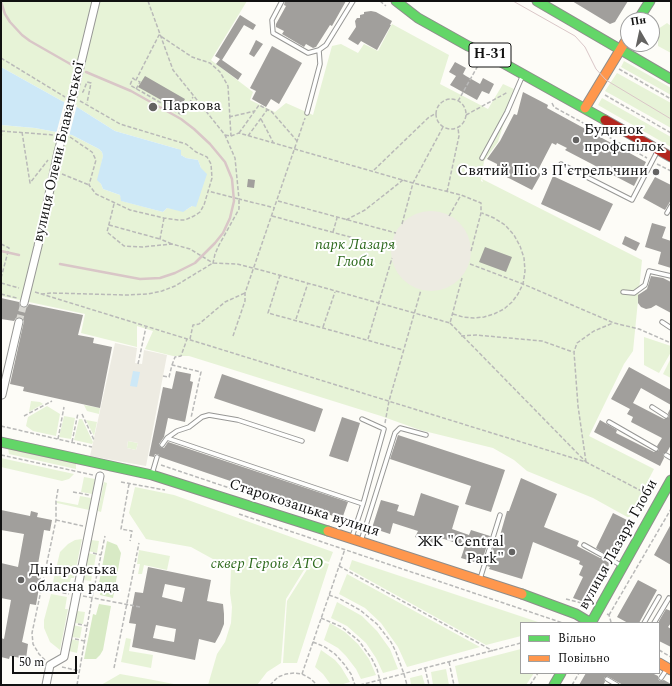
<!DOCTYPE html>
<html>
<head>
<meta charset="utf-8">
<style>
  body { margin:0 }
  #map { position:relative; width:672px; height:686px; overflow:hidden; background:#fdfcf7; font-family:Spectral,serif }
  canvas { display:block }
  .frame { position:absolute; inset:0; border:2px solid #111; pointer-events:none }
  .legend { position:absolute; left:520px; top:622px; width:140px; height:52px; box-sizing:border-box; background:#fff; border:1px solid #a0a0a0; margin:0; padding:5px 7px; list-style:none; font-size:12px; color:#111 }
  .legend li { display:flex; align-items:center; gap:8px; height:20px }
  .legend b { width:20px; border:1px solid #a0a0a0 }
  .north { position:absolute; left:620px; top:12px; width:40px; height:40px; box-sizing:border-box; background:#fff; border:1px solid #a0a0a0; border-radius:50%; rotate:351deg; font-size:11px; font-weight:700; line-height:16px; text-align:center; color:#111 }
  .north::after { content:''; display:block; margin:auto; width:14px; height:18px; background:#646362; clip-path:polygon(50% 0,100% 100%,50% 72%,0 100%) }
  .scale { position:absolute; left:12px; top:656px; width:65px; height:18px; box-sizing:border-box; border:2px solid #111; border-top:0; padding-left:5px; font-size:12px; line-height:14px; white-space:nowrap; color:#111; -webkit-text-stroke:3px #fff; paint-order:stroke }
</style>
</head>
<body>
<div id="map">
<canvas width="672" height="686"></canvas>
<div class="frame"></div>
<ul class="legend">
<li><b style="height:5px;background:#63d668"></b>Вільно</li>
<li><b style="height:5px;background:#ff974d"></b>Повільно</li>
</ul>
<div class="north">Пн</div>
<div class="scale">50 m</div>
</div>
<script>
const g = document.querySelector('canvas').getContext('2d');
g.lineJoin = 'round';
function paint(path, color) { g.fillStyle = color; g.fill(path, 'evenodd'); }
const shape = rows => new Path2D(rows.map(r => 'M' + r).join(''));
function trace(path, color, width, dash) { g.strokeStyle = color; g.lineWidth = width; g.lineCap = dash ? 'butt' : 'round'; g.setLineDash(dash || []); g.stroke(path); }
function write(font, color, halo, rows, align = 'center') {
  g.font = font + ' Spectral,serif'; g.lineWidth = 4; g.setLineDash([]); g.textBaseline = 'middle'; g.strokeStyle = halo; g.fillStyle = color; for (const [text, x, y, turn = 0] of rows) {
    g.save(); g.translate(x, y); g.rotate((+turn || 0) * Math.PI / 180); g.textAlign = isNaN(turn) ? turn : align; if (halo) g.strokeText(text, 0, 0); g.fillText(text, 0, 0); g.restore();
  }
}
const green = shape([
  [1,1,247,1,211,60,253,92,250,100,275,112,286,103,313,115,332,46,341,44,358,53,364,44,378,51,392,24,449,55,440,84,488,109,503,84,514,89,498,142,484,161,481,181,483,182,482,179,642,260,633,351,624,364,589,436,654,469,629,518,593,498,527,471,514,460,493,448,420,430,381,416,189,356,173,356,145,349,153,331,137,326,137,347,81,333,85,314,1,296,1,125,35,128,72,135,99,149,102,152,103,156,98,180,101,184,103,189,120,195,122,201,163,212,167,208,186,210,192,206,201,168,198,160,186,158,181,155,178,149,115,131,77,107,62,101,1,67],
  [667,23,671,26,671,53,658,46,658,29],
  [624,61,671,88,671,95,621,67],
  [617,73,671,103,671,128,605,91],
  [602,98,671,137,671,147,598,105],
  [644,337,671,346,671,352,659,373,644,365],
  [671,358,671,378,663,374],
  [31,401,40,402,43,404,29,412],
  [84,405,100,408,99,414,87,411],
  [47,406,60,414,56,436,33,431,26,426,28,417],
  [64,416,75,418,71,439,59,437],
  [79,419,82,419,93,442,92,444,74,440],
  [86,420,97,422,94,436],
  [128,441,138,443,136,450,127,448],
  [8,448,76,463,76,469,9,454],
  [1,458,74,474,69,479,62,481,1,467],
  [84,477,95,479,92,494,81,492],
  [104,482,107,483,101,512,98,511],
  [135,487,174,495,333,552,329,562,312,557,286,599,281,663,267,672,257,685,208,685,217,654,225,642,231,623,232,607,230,593,231,569,191,547,146,539,129,513],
  [80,496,91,498,89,510,57,503,57,501,78,505],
  [82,539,74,578,71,578,68,589,52,586,60,552,68,544,75,540],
  [91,540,99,541,97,553,88,551],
  [139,550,170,556,167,570,144,565,142,574,138,574,140,564,137,564],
  [88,553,96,555,94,567,85,565],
  [313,560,329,564,297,663,283,663,287,601],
  [352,560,541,623,521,623,521,636,486,645,349,569],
  [85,568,93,569,91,581,83,580],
  [347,574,480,647,407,667,398,647,381,623,365,608,339,594],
  [51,594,67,597,65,609,68,609,60,650,50,642,44,628,44,620],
  [337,602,362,616,377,631,390,649,398,669,383,673,376,658,366,643,347,626,331,618],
  [77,611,85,612,83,624,74,623],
  [330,623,345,632,358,644,369,659,376,675,361,679,356,669,346,656,338,648,324,640],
  [73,625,82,627,80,638,71,637],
  [126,638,131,639,129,651,153,655,151,668,121,662],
  [71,639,79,641,77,653,69,651],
  [521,649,521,673,534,673,526,685,459,685,455,666],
  [321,650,335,660,341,667,350,682,340,685,331,685,323,674,315,667],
  [446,669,449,685,433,685,431,672],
  [120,674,148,679,179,685,101,685],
  [422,675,425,685,411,685,410,678]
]);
const forest = shape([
  [107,541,117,545,121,553,113,598,100,595,102,584,99,583],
  [99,604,111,606,103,650,100,655,96,659,84,659,93,614,96,615]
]);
const plaza = shape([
  '391 251a40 40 0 1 1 80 0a40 40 0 1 1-80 0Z',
  [115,343,137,348,135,363,142,364,144,350,167,355,146,466,90,456],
  [128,441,138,443,136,450,127,448]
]);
const water = shape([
  [1,67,62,101,77,107,115,131,178,149,181,150,181,155,186,158,198,160,201,168,207,174,196,207,192,206,183,212,167,208,163,212,121,201,120,195,103,189,101,184,97,180,103,156,102,152,99,149,72,135,35,128,1,125],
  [133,371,140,372,137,387,130,386]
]);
const pier = shape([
  [65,100,77,105,69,136,56,134]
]);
const building = shape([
  [285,1,346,1,332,26,330,25,316,47,313,48,306,44,304,47,282,34,284,31,276,27,276,24,286,6,284,5],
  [572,1,628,1,615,22,610,24],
  [371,11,376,12,392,21,390,25,391,25,377,50,361,41,358,45,348,39,356,27,355,21,357,18,360,18,360,15,364,14,364,12],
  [240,15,256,25,253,30,244,25,222,60,242,74,238,80,216,64,220,59,215,56],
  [256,40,263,44,254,57,249,54],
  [272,46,302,63,279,104,271,99,266,107,252,99,256,91,250,88],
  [455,62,466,68,463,74,466,76,480,84,483,78,494,84,489,94,482,91,477,100,450,85,456,76,449,72],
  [145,76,185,99,179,110,138,87],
  [523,92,548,105,547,108,646,162,634,186,565,150,567,148,557,143,556,145,552,143,537,172,541,174,532,190,497,172,497,164,487,159,500,141,514,114,517,115],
  [553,176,613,204,600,231,541,204],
  [655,177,671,185,671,200,665,210,643,198],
  [248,179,255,180,254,188,247,187],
  [652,223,666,227,662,238,671,241,671,268,658,264,661,252,645,247],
  [625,236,640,243,636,251,622,244],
  [485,247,512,257,506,272,479,262],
  [651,276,663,278,671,282,671,313,656,305,651,308,646,309,641,307,638,303,638,295,647,289],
  [1,298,19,302,20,306,23,308,27,307,29,304,83,315,78,335,94,338,93,343,112,347,100,408,23,391,24,387,10,384,24,321,20,317,16,318,14,321,1,319],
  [629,367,671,390,671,405,641,388,633,403,664,419,669,417,668,413,671,407,671,445,667,452,663,454,664,458,660,466,594,432,600,420,617,430,616,433,654,452,659,450,657,446,662,438,631,422,633,417,627,414,630,409,611,399],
  [176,371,191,374,190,381,193,382,185,422,168,418,164,437,159,444,160,447,164,448,168,442,348,502,342,519,160,457,158,454,155,454,154,457,149,456,163,387,172,389],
  [222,374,323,409,315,432,214,398],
  [342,417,360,423,348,462,329,456],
  [398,435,505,470,491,512,465,504,471,486,390,459],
  [521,478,557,494,544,527,579,541,577,546,600,558,604,558,605,554,596,548,613,513,631,522,613,557,609,559,610,563,587,603,573,598,583,577,579,575,583,566,579,564,580,561,533,542,522,579,489,569,490,567,487,566,496,538,499,539,507,511,509,511],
  [421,493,459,506,452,529,469,535,471,530,490,536,481,564,461,558,465,546,441,538,439,545,415,537,418,531,393,523,390,534,372,528,381,500,399,505,397,511,414,516],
  [1,510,30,516,31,511,38,513,37,517,52,520,50,531,44,530,37,570,42,571,36,605,30,604,22,642,28,644,26,659,10,656,9,659,1,657,1,638,4,639,11,600,1,598,1,563,18,567,24,534,1,530],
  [671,524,671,565,654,555],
  [148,567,211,580,207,601,223,604,224,614,224,624,220,634,215,643,199,639,195,660,132,647,136,624,129,623,135,592,143,593],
  [165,584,185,588,182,602,162,597],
  [156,625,176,629,174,642,153,638],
  [638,580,657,590,639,623,628,623,617,617],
  [666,609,671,611,671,623,668,627,671,629,671,647,659,641,659,621],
  [586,673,652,673,658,676,658,679,660,681,664,680,671,684,671,685,623,685,607,676,604,678,605,682,603,685,579,685]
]);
const streetTunnel = shape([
  [19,322,24,303]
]);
const path = shape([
  [148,1,173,70,225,135,235,158,239,199,275,208],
  [380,1,386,6],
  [1,58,65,97],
  [619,69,671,99],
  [135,80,133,78,130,85,182,115,193,97],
  [136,89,140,82,136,80,159,35,192,57,210,63,220,72,228,86,231,136],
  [82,92,83,92,87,82,91,83,87,103],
  [605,95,671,133],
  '436 114a15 15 0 1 1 30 0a15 15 0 1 1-30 0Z',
  [458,101,480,62],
  [552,103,554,107,647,158],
  [466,115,508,92],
  [229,117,255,111],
  [261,119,273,142],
  [1,131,54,135],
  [22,132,30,183,48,160],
  [239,133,259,105,272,112,297,141],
  [225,135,231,136,239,133,413,183,461,195,481,203,481,213,471,251],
  [248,136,267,110],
  [70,137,92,152,96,160,89,185,96,194,130,210,164,218,178,220,185,220,194,216,200,212,204,205,212,178,211,164,207,157,196,152,186,144,120,124,80,101],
  [1,138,2,131],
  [657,164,671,171],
  [374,170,428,118,436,113],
  [62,174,89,185],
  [447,192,459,136,458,128],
  [278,201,396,233],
  [114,204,107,232,124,246,142,247,172,244,190,249,213,263,215,254,219,245,239,209,239,199,208,191],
  [272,216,391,248],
  [449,216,461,195],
  [164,218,160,239,172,244],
  [346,220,365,210,403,180],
  [402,224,413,183,443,127],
  [109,225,160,239],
  [333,232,337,218],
  [1,244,9,248,1,278],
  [470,264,523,284,614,323,639,329,671,343],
  [280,275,268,313,403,350],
  [1,283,19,288],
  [35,292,586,462,651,496],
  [1,294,17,298],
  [41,294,52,293,127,295,148,294,162,291,175,286,213,263,237,264,268,272,450,323,462,278],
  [453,314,463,317,474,318,484,317,494,314,504,309,512,302,518,294,523,284,525,271,524,258,520,246,514,235,505,225,494,218,482,213],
  [296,319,308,283],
  [450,323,586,462],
  [323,327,335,292],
  [233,336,245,301,245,293,305,118],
  [461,336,476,335,542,341,573,352],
  [190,339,193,325,199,324,225,302,245,293],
  [368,339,392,258],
  [138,364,146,327],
  [172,365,175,357,181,356,187,339],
  [163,376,169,377,172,365,201,372,191,418],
  [82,414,94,440],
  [24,416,52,401],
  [385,423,389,401,421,290],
  [1,426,92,447],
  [58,439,64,407],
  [72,442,78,413],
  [1,455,93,475],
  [586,462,578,406,574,352,577,343,594,331,613,323],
  [161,465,289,508],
  [121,482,165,490],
  [129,484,121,529,132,531,130,541],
  [73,492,89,495],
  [239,514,563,623],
  [56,520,83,526],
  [93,553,101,555],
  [339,566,493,651],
  [90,568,98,569],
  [39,588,69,594],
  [329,595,340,599,360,610,377,624,391,642,396,652,404,674,407,685],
  [83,596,140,607],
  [566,599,589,605],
  [607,614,609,615,611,622,613,623],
  [609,615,671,509],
  [321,618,342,627,359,641,372,659,377,669,381,685],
  [78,624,88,626],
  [75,639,85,641],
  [313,642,325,647,335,654,344,664,351,674,355,685],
  [659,650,671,657],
  [45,660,39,654,33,644,32,633,56,520,56,501,58,489],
  [449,662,454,685],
  [62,667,80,671],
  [114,668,139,543],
  [425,668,429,685],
  [302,674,345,549],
  [77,685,92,598,105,536],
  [270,685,278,677,286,674,294,673,302,674,311,679,317,685],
  [360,685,521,643],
  [530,685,538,673],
  [572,685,579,673]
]);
const lane = shape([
  [282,1,272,20,273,33,308,53,319,50,326,45,353,1],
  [307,113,320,64,319,50],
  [482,158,507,112,522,77],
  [561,164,632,200,657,152],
  [667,213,671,206],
  [623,292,634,293,645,285,649,271,671,276],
  [662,322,671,328],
  [652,407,666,416],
  [609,422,656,449],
  [167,438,363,504],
  [162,445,167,438,177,431,189,427,202,417,209,415,238,420,302,441],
  [666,455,671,458],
  [152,474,157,457],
  [352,537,363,504,384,429,362,419],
  [361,541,395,433,400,428,426,435],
  [584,545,602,555],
  [612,560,622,566],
  [480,579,500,515],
  [644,623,659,597],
  [654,623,669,598],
  [661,678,667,669],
  [607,679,617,685]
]);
const street = shape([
  [74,92,96,1],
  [24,303,38,246,58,152],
  [2,395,19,322],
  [46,685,50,665,64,657,100,476]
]);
const fast = shape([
  [396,1,418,18,468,46,485,53,605,120],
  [537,1,671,79],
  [638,20,650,1],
  [1,442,152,475,328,531],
  [522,594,576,614,591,623],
  [591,623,671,480],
  [554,685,561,673]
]);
const slow = shape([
  [585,108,628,37],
  [328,531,522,594],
  [659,663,671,670]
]);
const jam = shape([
  [605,120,671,157]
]);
const tram = shape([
  [513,1,575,36,585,47,596,69,606,80,671,119]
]);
const rail = shape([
  [1,2,5,14,10,22,22,35,30,41,72,65],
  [1,251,19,255],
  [60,264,140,279,160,278,175,273,195,263,215,243,223,233,230,218,234,201,232,179,225,162,210,144,194,129,181,119,131,91,86,72]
]);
const streetBridge = shape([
  [58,152,74,92]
]);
const markers = [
  [153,107,5,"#646362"],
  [576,140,4,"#646362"],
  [656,172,4,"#646362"],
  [512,552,4,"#646362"],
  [21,580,4,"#646362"]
];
const shields = [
  [490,55,42]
];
const shieldNames = [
  ["Н-31",490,55]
];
const poiNames = [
  ["Паркова",162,107],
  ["Будинок",584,131],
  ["профспілок",584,148],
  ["Святий Піо з П'єтрельчини",648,172,"right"],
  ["ЖК \"Central",504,543,"right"],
  ["Park\"",504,560,"right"],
  ["Дніпровська",29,571],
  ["обласна рада",29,588]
];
const streetNames = [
  ["вулиця Олени Блаватської",60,152,-77],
  ["Старокозацька вулиця",304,509,18],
  ["вулиця Лазаря Глоби",619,545,-61]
];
const parkNames = [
  ["парк Лазаря",355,246],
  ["Глоби",355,263],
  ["сквер Героїв АТО",267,565]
];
paint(green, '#e7f3d7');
paint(forest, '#d8eac5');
paint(plaza, '#edebe2');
paint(water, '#cde8f7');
paint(pier, '#fdfcf7');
paint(building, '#a19f9c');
trace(streetTunnel, '#dad9d4', 7, [7, 3.5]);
trace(lane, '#979795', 5.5);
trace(street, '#979795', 9);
trace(fast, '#8e8d8b', 11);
trace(slow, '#8e8d8b', 11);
trace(jam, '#8e8d8b', 11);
trace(path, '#b9b9b8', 1.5, [4, 2]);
trace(lane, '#fffffe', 3.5);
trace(street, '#fffffe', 7);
trace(fast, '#63d668', 9);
trace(slow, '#ff974d', 9);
trace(jam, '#b3261e', 9);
trace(tram, '#d9c6c7', 1);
trace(rail, '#d9c6c7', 2.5);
trace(streetBridge, '#979795', 9, []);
trace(streetBridge, '#fffffe', 7);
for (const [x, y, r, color] of markers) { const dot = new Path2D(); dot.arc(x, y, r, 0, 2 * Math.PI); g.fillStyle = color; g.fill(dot); trace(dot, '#fff', 1.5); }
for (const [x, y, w] of shields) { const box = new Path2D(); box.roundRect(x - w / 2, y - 12, w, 24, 3); g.fillStyle = '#fff'; g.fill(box); trace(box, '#111', 1); }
write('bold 14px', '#111', null, shieldNames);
write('15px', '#111', '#fff', poiNames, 'left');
write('15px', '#111', '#fff', streetNames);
write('italic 15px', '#2f6b1f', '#fff', parkNames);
</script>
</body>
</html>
